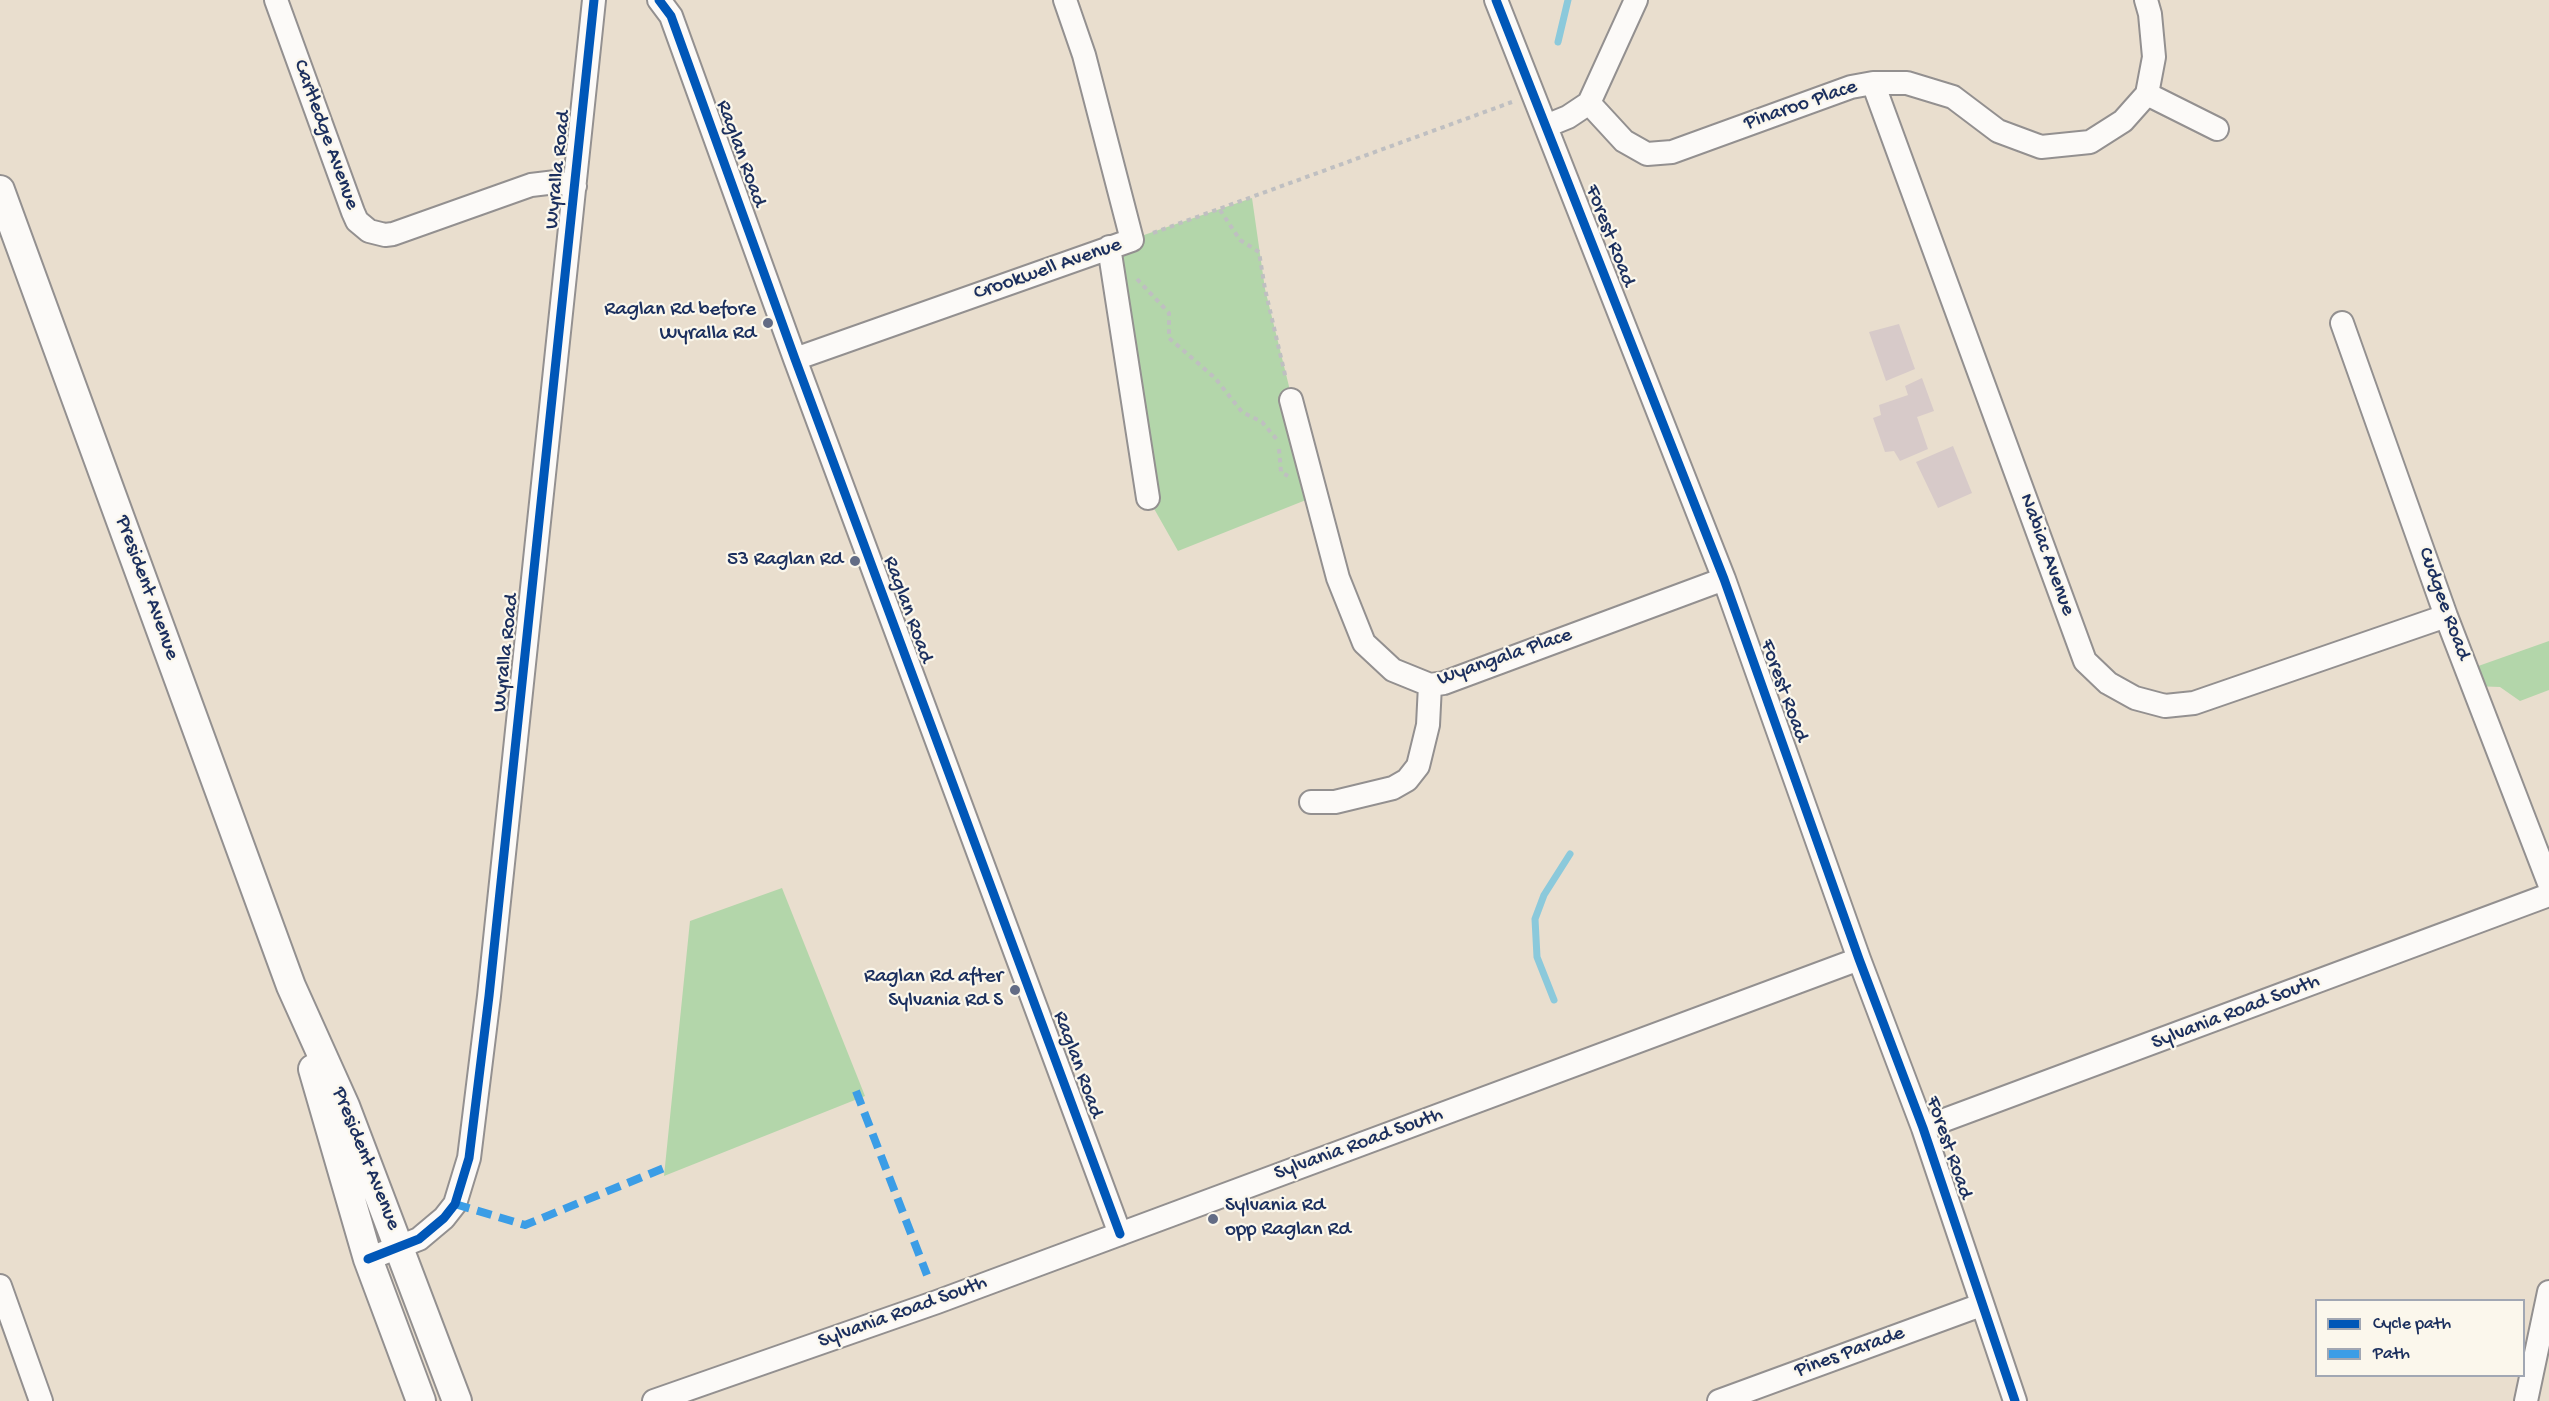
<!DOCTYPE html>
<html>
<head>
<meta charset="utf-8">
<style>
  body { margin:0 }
  #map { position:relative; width:2549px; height:1401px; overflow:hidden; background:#e9dece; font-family:"Gochi Hand",sans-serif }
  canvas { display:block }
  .legend { position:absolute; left:2315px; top:1299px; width:210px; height:78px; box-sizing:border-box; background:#fbf7ec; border:2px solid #a1a7b3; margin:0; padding:8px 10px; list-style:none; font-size:18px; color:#1b2f5e }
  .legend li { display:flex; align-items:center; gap:12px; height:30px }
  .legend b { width:30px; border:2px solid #a1a7b3 }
</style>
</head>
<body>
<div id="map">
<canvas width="2549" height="1401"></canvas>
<ul class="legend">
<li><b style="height:8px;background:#0057b8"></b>Cycle path</li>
<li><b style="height:8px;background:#3b9de6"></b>Path</li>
</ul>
</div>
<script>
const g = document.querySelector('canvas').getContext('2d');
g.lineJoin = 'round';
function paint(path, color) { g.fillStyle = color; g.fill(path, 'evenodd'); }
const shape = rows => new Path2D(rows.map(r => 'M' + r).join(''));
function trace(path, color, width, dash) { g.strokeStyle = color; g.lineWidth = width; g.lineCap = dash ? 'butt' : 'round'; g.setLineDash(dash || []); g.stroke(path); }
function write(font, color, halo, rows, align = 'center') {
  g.font = font + ' "Gochi Hand",sans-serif'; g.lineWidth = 4.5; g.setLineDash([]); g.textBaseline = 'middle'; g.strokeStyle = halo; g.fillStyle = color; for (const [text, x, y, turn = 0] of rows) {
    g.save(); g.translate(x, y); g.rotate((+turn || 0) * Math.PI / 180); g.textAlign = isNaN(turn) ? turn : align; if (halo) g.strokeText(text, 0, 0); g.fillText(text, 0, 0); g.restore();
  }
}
const green = shape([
  [1252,198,1265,289,1316,496,1178,551,1148,498,1109,247],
  [2549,641,2549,690,2520,701,2500,687,2473,686,2467,670],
  [782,888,865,1096,664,1176,690,921]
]);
const stream = shape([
  [1558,42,1568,0],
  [1554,1000,1537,957,1535,919,1544,895,1570,854]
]);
const building = shape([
  [1899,324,1915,369,1886,381,1869,332],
  [1922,378,1934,411,1917,417,1928,449,1900,461,1894,451,1885,452,1873,418,1881,415,1879,405,1908,395,1905,386],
  [1953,446,1972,493,1938,508,1916,462]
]);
const path = shape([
  [1220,210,1240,240,1259,252,1265,289,1286,379],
  [1153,233,1512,102],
  [1137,279,1169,313,1169,338,1215,378,1242,412,1262,422,1279,442],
  [1279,449,1281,472,1288,476]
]);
const minor = shape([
  [276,0,353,212,357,221,369,231,385,235,393,234,531,185,556,182,575,186],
  [659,0,671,16,795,359,1120,1234],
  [1496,0,1724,579,1859,959,1923,1128,2015,1401],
  [1873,83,2085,661,2108,683,2135,698,2165,706,2194,703,2446,616],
  [2147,94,2217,129],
  [1589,103,1624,141,1647,154,1672,152,1851,87,1873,83,1907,83,1953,97,1998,131,2041,147,2090,142,2123,121,2147,94,2154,57,2150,14,2146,0],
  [1546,126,1568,117,1589,103,1636,0],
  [1109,247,1148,498],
  [2342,323,2446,616,2549,883],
  [795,359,1132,240,1084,55,1065,0],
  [1291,400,1338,578,1364,643,1393,670,1430,685,1444,683,1724,579],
  [1311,802,1335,802,1393,788,1407,780,1418,766,1428,725,1430,685],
  [1923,1128,2549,895],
  [368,1259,419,1239,444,1218,455,1204,469,1158,489,996,594,0],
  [0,1286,41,1401],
  [654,1401,937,1302,1859,959],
  [1719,1401,1981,1305],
  [2526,1401,2549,1292]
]);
const major = shape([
  [0,190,291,986,345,1106,457,1401],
  [313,1069,368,1259,421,1401]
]);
const quiet = shape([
  [856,1091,927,1275],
  [455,1204,525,1225,669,1166]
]);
const cycleway = shape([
  [659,0,671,16,795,359,1120,1234],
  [1496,0,1724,579,1859,959,1923,1128,2015,1401],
  [368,1259,419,1239,444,1218,455,1204,469,1158,489,996,594,0]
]);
const markers = [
  [768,323,6,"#636c85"],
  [855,561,6,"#636c85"],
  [1015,990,6,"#636c85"],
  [1213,1219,6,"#636c85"]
];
const streetNames = [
  ["Pinaroo Place",1801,106,-19],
  ["Cartledge Avenue",325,135,70],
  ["Raglan Road",740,154,70],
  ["Wyralla Road",559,170,-84],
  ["Forest Road",1609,236,69],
  ["Crookwell Avenue",1048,270,-19],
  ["Nabiac Avenue",2046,555,70],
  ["President Avenue",146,588,70],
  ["Cudgee Road",2443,604,70],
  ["Raglan Road",907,610,70],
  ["Wyralla Road",507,653,-84],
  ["Wyangala Place",1505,658,-19],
  ["Forest Road",1783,691,70],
  ["Sylvania Road South",2236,1013,-21],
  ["Raglan Road",1077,1065,70],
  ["Sylvania Road South",1359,1145,-20],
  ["Forest Road",1948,1148,71],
  ["President Avenue",365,1159,68],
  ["Sylvania Road South",903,1313,-20],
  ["Pines Parade",1850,1353,-20]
];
const poiNames = [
  ["Raglan Rd before",756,311],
  ["Wyralla Rd",756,335],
  ["53 Raglan Rd",843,561],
  ["Raglan Rd after",1003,978],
  ["Sylvania Rd S",1003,1002],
  ["Sylvania Rd",1225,1207,"left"],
  ["opp Raglan Rd",1225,1231,"left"]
];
paint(green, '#b3d6aa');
trace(stream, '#8bc9db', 7);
paint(building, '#d7cac9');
trace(minor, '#939090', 26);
trace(major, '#939090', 32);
trace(path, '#bfbfc1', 4, [4.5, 4.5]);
trace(minor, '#fcfaf8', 22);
trace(major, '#fcfaf8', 28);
trace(quiet, '#3b9de6', 8, [15, 8]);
trace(cycleway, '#0057b8', 9);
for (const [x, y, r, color] of markers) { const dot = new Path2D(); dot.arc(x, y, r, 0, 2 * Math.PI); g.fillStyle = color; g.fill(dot); trace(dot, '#fbf7ec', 2); }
write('21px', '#1b2f5e', '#fbf7ec', streetNames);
write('21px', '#1b2f5e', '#fbf7ec', poiNames, 'right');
</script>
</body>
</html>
